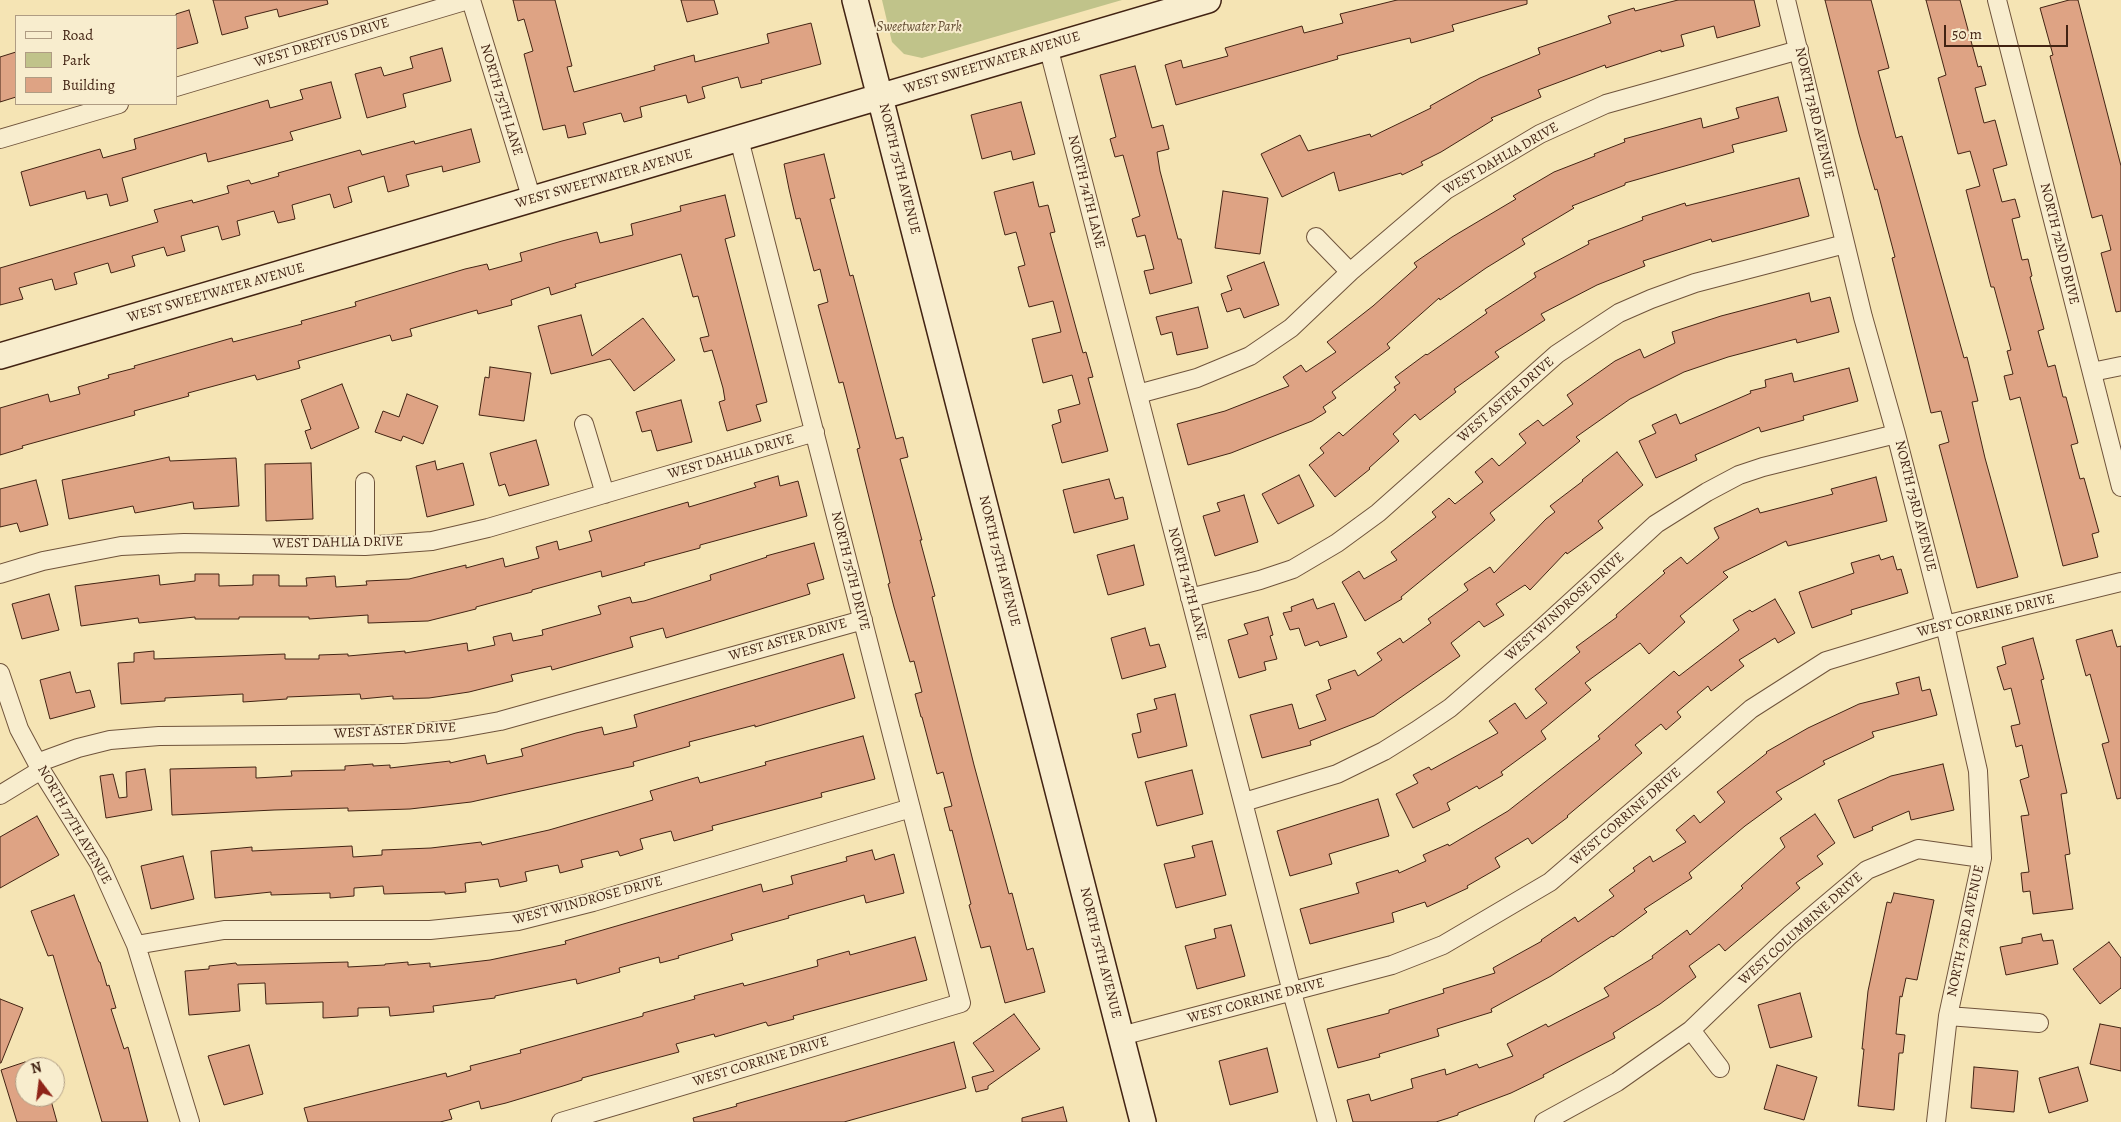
<!DOCTYPE html>
<html>
<head>
<meta charset="utf-8">
<style>
  body { margin:0 }
  #map { position:relative; width:2121px; height:1122px; overflow:hidden; background:#f5e4b4; font-family:Alegreya,serif }
  canvas { display:block }
  .legend { position:absolute; left:15px; top:15px; width:162px; height:90px; box-sizing:border-box; background:#f8edce; border:1px solid #af9c83; margin:0; padding:6px 9px; list-style:none; font-size:15px; color:#422313 }
  .legend li { display:flex; align-items:center; gap:10px; height:25px }
  .legend b { width:25px; border:1px solid #af9c83 }
  .north { position:absolute; left:15px; top:1057px; width:50px; height:50px; box-sizing:border-box; background:#f8edce; border:1px solid #af9c83; border-radius:50%; rotate:345deg; font-size:14px; font-weight:700; line-height:20px; text-align:center; color:#422313 }
  .north::after { content:''; display:block; margin:auto; width:18px; height:22px; background:#8f2418; clip-path:polygon(50% 0,100% 100%,50% 72%,0 100%) }
  .scale { position:absolute; left:1944px; top:25px; width:124px; height:22px; box-sizing:border-box; border:2px solid #422313; border-top:0; padding-left:6px; font-size:15px; line-height:18px; white-space:nowrap; color:#422313; -webkit-text-stroke:4px #f8edce; paint-order:stroke }
</style>
</head>
<body>
<div id="map">
<canvas width="2121" height="1122"></canvas>
<ul class="legend">
<li><b style="height:6px;background:#f8edce"></b>Road</li>
<li><b style="height:14px;background:#c0c38a"></b>Park</li>
<li><b style="height:14px;background:#dea384"></b>Building</li>
</ul>
<div class="north">N</div>
<div class="scale">50 m</div>
</div>
<script>
const g = document.querySelector('canvas').getContext('2d');
g.lineJoin = 'round';
function paint(path, color) { g.fillStyle = color; g.fill(path, 'evenodd'); }
const shape = rows => new Path2D(rows.map(r => 'M' + r).join(''));
function trace(path, color, width, dash) { g.strokeStyle = color; g.lineWidth = width; g.lineCap = dash ? 'butt' : 'round'; g.setLineDash(dash || []); g.stroke(path); }
function write(font, color, halo, rows, align = 'center') {
  g.font = font + ' Alegreya,serif'; g.lineWidth = 4; g.setLineDash([]); g.textBaseline = 'middle'; g.strokeStyle = halo; g.fillStyle = color; for (const [text, x, y, turn = 0] of rows) {
    g.save(); g.translate(x, y); g.rotate((+turn || 0) * Math.PI / 180); g.textAlign = isNaN(turn) ? turn : align; if (halo) g.strokeText(text, 0, 0); g.fillText(text, 0, 0); g.restore();
  }
}
const green = shape([
  [882,0,1122,0,922,58,904,54,892,42]
]);
const building = shape([
  [213,0,327,0,328,4,279,17,277,9,245,17,248,28,222,35,213,0],
  [513,0,555,0,572,66,567,67,574,92,655,70,654,66,694,55,695,62,769,43,767,34,811,23,821,64,761,80,762,83,741,88,738,77,702,87,705,98,688,103,686,95,640,107,642,117,624,122,621,113,583,123,586,134,568,138,565,125,543,130,524,54,533,51,524,19,518,21,513,0],
  [681,0,714,0,718,14,687,22,681,0],
  [1397,0,1527,0,1527,4,1452,25,1454,31,1411,43,1410,38,1337,56,1338,59,1176,105,1165,65,1181,60,1183,68,1228,56,1225,48,1302,26,1304,33,1343,23,1340,14,1397,0],
  [1678,0,1754,0,1760,26,1717,38,1714,26,1681,35,1684,46,1661,52,1661,50,1606,68,1605,65,1538,90,1541,97,1491,118,1493,120,1441,152,1421,162,1423,165,1402,175,1401,173,1339,191,1334,172,1282,197,1261,154,1300,135,1308,151,1370,134,1371,137,1431,108,1430,106,1480,78,1540,54,1538,48,1611,23,1608,16,1634,8,1635,11,1678,0],
  [1825,0,1871,0,1889,68,1878,71,1896,138,1902,136,1964,358,1967,357,1978,401,1972,402,1985,458,2018,577,1977,588,1939,445,1949,442,1941,411,1931,413,1892,258,1895,257,1877,189,1875,190,1859,134,1825,0],
  [1926,0,1960,0,1978,67,1981,66,1986,85,1975,88,1984,123,1995,120,2007,165,1993,169,2002,202,2015,199,2020,217,2012,219,2022,260,2028,259,2032,276,2030,277,2044,329,2038,331,2048,367,2055,365,2063,397,2066,397,2078,443,2071,445,2080,479,2084,478,2099,532,2092,534,2098,557,2063,566,2020,397,2010,400,2004,376,2013,374,2007,351,2011,350,1994,287,1991,287,1966,190,1980,186,1970,151,1958,154,1938,78,1946,75,1926,0],
  [2069,0,2078,0,2121,166,2121,311,2116,312,2101,253,2111,250,2102,215,2092,218,2050,56,2053,55,2040,8,2069,0],
  [189,10,198,43,176,49,176,14,189,10],
  [442,48,451,81,403,94,406,107,367,118,355,74,381,67,384,76,413,68,410,57,442,48],
  [16,52,16,97,0,102,0,57,16,52],
  [1135,66,1152,128,1163,125,1169,149,1157,152,1160,171,1178,239,1181,239,1192,283,1150,294,1144,271,1154,269,1145,235,1137,237,1132,219,1140,216,1123,155,1115,157,1110,139,1116,137,1100,75,1135,66],
  [331,82,341,118,290,132,293,140,208,162,206,153,122,178,128,201,110,206,107,194,87,199,85,191,30,206,21,172,100,149,103,158,136,149,134,139,268,100,270,108,303,99,300,90,331,82],
  [1778,97,1787,131,1732,145,1734,152,1625,183,1625,185,1572,206,1574,208,1522,239,1525,244,1486,268,1440,300,1439,298,1387,344,1390,348,1332,392,1336,398,1323,407,1326,412,1312,421,1231,453,1188,465,1177,424,1225,411,1289,386,1283,377,1301,365,1306,372,1336,352,1327,342,1373,306,1417,267,1414,263,1452,237,1516,199,1513,196,1554,172,1595,156,1594,154,1625,142,1624,139,1701,118,1703,128,1739,118,1736,108,1778,97],
  [1021,102,1035,154,1013,160,1011,151,982,159,971,115,1021,102],
  [471,129,480,162,443,172,442,166,406,175,409,186,388,192,384,176,348,187,352,202,334,208,330,194,292,205,295,219,278,223,274,211,237,221,240,235,222,240,218,226,181,236,185,251,167,256,164,247,132,256,135,266,111,273,108,263,74,273,77,284,55,290,52,279,19,288,23,299,0,305,0,268,158,222,154,210,192,200,193,203,229,193,227,186,249,180,251,184,279,176,278,173,360,150,362,155,414,141,415,144,471,129],
  [824,154,835,198,830,199,850,276,853,275,896,439,903,437,908,457,900,459,922,540,920,540,935,596,932,597,974,765,1009,894,1012,893,1027,950,1033,948,1045,992,1005,1003,990,946,981,948,969,905,971,904,952,830,950,831,944,808,952,806,943,772,937,774,922,717,921,717,915,694,922,692,914,661,910,662,894,607,888,584,890,583,885,562,857,449,860,448,843,382,839,383,818,305,828,302,820,269,814,271,800,218,796,219,789,189,784,164,824,154],
  [1799,178,1809,216,1712,242,1711,239,1643,261,1645,266,1597,285,1541,314,1545,320,1495,352,1499,357,1454,389,1456,392,1420,420,1415,414,1393,434,1399,441,1369,468,1370,469,1335,497,1309,465,1324,453,1320,448,1339,432,1343,436,1396,390,1394,387,1400,383,1395,377,1426,354,1427,355,1487,313,1485,310,1536,277,1534,273,1589,244,1588,241,1643,220,1642,217,1685,203,1686,206,1799,178],
  [1033,182,1039,207,1048,205,1055,232,1050,233,1076,328,1083,353,1086,352,1093,377,1088,378,1108,451,1062,463,1052,425,1061,422,1058,410,1080,404,1072,375,1043,383,1032,339,1061,332,1053,301,1029,307,1018,267,1025,265,1016,232,1005,235,994,192,1033,182],
  [1223,191,1268,198,1260,254,1215,248,1223,191],
  [725,195,735,236,725,239,767,402,756,405,761,421,727,431,719,402,725,400,723,388,712,350,704,352,700,338,709,336,698,296,693,297,681,254,575,284,576,287,551,295,549,287,511,300,512,305,478,314,477,310,410,329,412,336,392,341,390,335,298,361,300,368,257,380,255,375,188,393,189,396,134,411,135,415,22,446,23,448,0,455,0,408,48,394,50,402,80,394,78,387,109,378,108,375,135,368,134,366,232,338,233,342,302,324,301,321,356,306,355,302,465,269,487,264,489,270,522,261,520,253,562,241,597,232,600,243,633,235,631,224,681,211,680,206,725,195],
  [1264,262,1279,305,1244,318,1240,308,1227,312,1221,294,1232,290,1227,276,1264,262],
  [1809,293,1811,302,1830,297,1839,332,1797,343,1796,339,1728,357,1684,372,1630,399,1576,437,1580,441,1490,513,1495,520,1401,597,1402,599,1365,621,1342,582,1359,571,1364,579,1397,560,1391,552,1436,517,1432,512,1449,498,1455,504,1483,482,1475,472,1492,458,1499,466,1526,443,1519,434,1538,420,1543,426,1573,404,1567,395,1615,361,1640,349,1644,358,1675,343,1672,332,1721,316,1809,293],
  [1198,307,1208,348,1177,355,1172,332,1161,335,1156,317,1198,307],
  [581,315,592,356,643,318,675,360,634,391,610,359,551,374,538,326,581,315],
  [490,367,531,373,524,421,479,415,485,377,489,378,490,367],
  [1849,368,1858,401,1803,416,1804,420,1761,432,1759,427,1695,455,1697,460,1656,478,1639,441,1656,433,1652,425,1676,414,1680,424,1751,393,1750,391,1766,387,1765,380,1792,373,1794,382,1849,368],
  [342,384,359,428,311,449,305,431,311,429,301,400,342,384],
  [407,394,438,406,423,444,403,436,401,441,375,432,383,411,399,417,407,394],
  [681,400,692,442,657,451,651,430,642,432,636,412,681,400],
  [536,440,549,485,509,496,505,484,499,486,490,453,536,440],
  [1617,452,1643,485,1598,521,1603,528,1567,554,1566,552,1530,590,1525,585,1496,604,1504,615,1484,627,1479,621,1451,643,1460,656,1374,716,1310,741,1311,745,1262,758,1250,715,1292,704,1299,729,1326,720,1316,695,1331,689,1328,680,1355,670,1358,676,1382,660,1377,653,1400,638,1403,643,1431,623,1428,619,1468,590,1464,584,1490,567,1494,573,1546,519,1555,512,1550,506,1583,481,1582,480,1617,452],
  [169,457,170,461,236,458,239,506,194,509,193,502,135,513,133,506,69,519,62,480,169,457],
  [435,461,437,470,463,463,474,505,427,517,416,466,435,461],
  [311,463,313,519,266,521,265,464,311,463],
  [1299,475,1314,506,1278,524,1262,494,1299,475],
  [778,476,780,486,798,481,807,516,700,545,700,548,644,563,645,565,602,577,601,571,532,590,532,592,476,607,476,609,428,621,368,623,368,615,309,619,309,617,239,617,239,619,195,619,195,617,139,623,138,618,81,626,75,586,159,575,160,585,195,581,195,574,219,574,219,586,253,585,253,575,279,575,279,586,307,586,306,578,335,576,336,587,367,585,366,581,409,579,466,565,466,568,503,558,505,567,539,558,536,547,557,541,559,550,592,541,589,531,688,502,689,507,756,487,754,483,778,476],
  [1876,477,1887,521,1788,546,1786,541,1723,572,1728,577,1680,616,1685,622,1649,654,1640,643,1585,683,1591,690,1541,731,1546,739,1501,772,1503,775,1479,789,1477,786,1447,803,1450,810,1413,828,1396,794,1418,783,1413,775,1429,767,1431,770,1498,733,1489,721,1515,703,1526,719,1547,703,1535,689,1580,652,1576,647,1617,617,1616,615,1665,573,1663,571,1681,557,1687,564,1719,538,1714,528,1758,508,1760,513,1833,494,1831,489,1876,477],
  [1109,479,1115,499,1123,497,1128,519,1074,533,1063,490,1109,479],
  [36,480,48,525,20,532,17,523,0,527,0,489,36,480],
  [1244,495,1258,542,1215,556,1203,516,1220,511,1217,503,1244,495],
  [814,543,824,579,807,584,810,594,666,638,663,628,630,637,633,647,552,670,551,666,511,675,513,681,469,692,429,698,393,699,393,696,361,699,360,694,287,697,287,699,243,702,243,694,165,698,165,701,121,704,118,663,134,662,134,653,154,651,154,659,285,654,285,659,319,659,319,655,348,654,348,656,405,651,405,653,467,643,468,651,495,645,493,637,511,633,513,641,543,635,542,630,601,614,598,606,630,597,632,603,644,601,711,580,710,575,767,557,766,556,814,543],
  [1134,545,1144,585,1108,595,1097,555,1134,545],
  [1879,555,1881,560,1893,556,1897,570,1901,569,1908,593,1851,610,1852,614,1812,628,1799,592,1854,573,1851,563,1879,555],
  [49,594,59,630,22,639,12,604,49,594],
  [1313,599,1317,609,1334,603,1347,637,1320,646,1318,641,1305,646,1299,628,1290,630,1283,613,1292,611,1291,607,1313,599],
  [1775,599,1795,633,1778,643,1775,638,1739,660,1744,666,1711,691,1708,686,1677,712,1681,717,1666,730,1661,724,1635,745,1642,753,1567,816,1568,817,1532,844,1528,838,1495,858,1500,867,1467,886,1468,888,1427,907,1425,902,1392,913,1394,922,1310,944,1300,909,1359,893,1356,883,1398,870,1399,873,1426,861,1423,855,1448,844,1449,846,1508,811,1600,739,1598,736,1674,671,1679,676,1739,630,1733,620,1750,610,1752,612,1775,599],
  [1268,617,1273,635,1270,636,1277,659,1264,662,1266,670,1239,678,1228,640,1248,634,1244,624,1268,617],
  [1145,628,1150,646,1159,644,1166,667,1122,679,1111,638,1145,628],
  [2112,630,2117,647,2121,646,2121,798,2117,799,2102,744,2109,742,2090,674,2086,676,2076,640,2112,630],
  [2033,638,2044,679,2041,680,2067,793,2061,794,2070,854,2065,855,2073,909,2033,914,2030,891,2023,892,2021,873,2029,872,2021,816,2029,815,2020,780,2029,777,2022,745,2016,747,2011,726,2020,724,2011,688,2004,690,1997,667,2006,664,2002,647,2033,638],
  [843,654,855,698,755,727,755,725,689,742,690,746,633,762,634,766,471,802,410,809,348,811,348,808,274,810,172,815,170,769,256,767,256,778,292,776,291,771,345,770,345,766,373,764,373,766,390,765,390,768,450,761,450,763,485,755,487,764,523,756,521,749,576,733,602,727,604,735,637,727,634,715,843,654],
  [70,672,76,693,90,690,95,707,50,719,40,680,70,672],
  [1919,677,1922,691,1930,689,1937,715,1872,732,1874,737,1823,761,1825,764,1776,792,1782,799,1745,826,1689,873,1692,878,1644,909,1647,912,1613,937,1612,936,1551,976,1491,1009,1492,1012,1437,1029,1439,1036,1379,1054,1380,1057,1338,1068,1327,1029,1389,1013,1389,1010,1444,993,1443,989,1495,973,1493,968,1542,941,1541,940,1575,917,1578,922,1614,896,1609,890,1635,871,1633,868,1650,856,1653,862,1686,842,1676,830,1694,815,1700,823,1725,802,1717,792,1767,753,1766,752,1808,728,1859,704,1899,694,1896,683,1919,677],
  [1175,694,1187,746,1138,758,1132,734,1141,732,1137,714,1157,709,1154,699,1175,694],
  [863,736,875,779,821,793,822,797,712,826,713,830,674,841,671,831,640,839,643,849,620,856,618,851,581,860,583,867,560,873,558,865,525,872,527,881,500,887,498,879,465,883,466,892,445,894,445,892,384,894,383,886,354,888,354,896,330,898,330,893,271,895,271,892,215,898,211,851,252,847,252,851,352,846,353,857,382,855,382,850,431,848,481,842,482,845,549,830,653,800,650,791,698,777,700,783,766,765,765,762,863,736],
  [1943,764,1954,810,1911,820,1909,811,1872,827,1873,830,1854,838,1838,800,1891,776,1943,764],
  [145,769,152,810,106,818,100,776,113,774,119,798,127,797,126,772,145,769],
  [1192,770,1203,814,1157,826,1145,782,1192,770],
  [1378,799,1389,836,1329,854,1332,864,1290,876,1277,831,1378,799],
  [1815,814,1835,843,1817,856,1823,864,1796,883,1800,888,1725,951,1719,944,1689,966,1696,977,1660,1004,1613,1033,1615,1038,1543,1075,1544,1077,1511,1093,1458,1113,1458,1115,1436,1122,1353,1122,1347,1100,1369,1094,1371,1101,1413,1088,1411,1079,1445,1069,1446,1075,1477,1064,1479,1068,1513,1056,1507,1044,1546,1024,1548,1027,1609,996,1604,988,1653,958,1652,956,1687,930,1690,935,1743,888,1741,886,1785,847,1780,838,1815,814],
  [37,816,59,855,0,888,0,837,37,816],
  [1212,841,1226,895,1176,908,1164,864,1195,857,1192,846,1212,841],
  [872,850,875,860,894,854,904,893,866,903,864,895,788,916,789,918,731,934,733,940,678,956,679,958,660,963,659,957,619,968,620,972,577,984,576,979,495,996,495,998,433,1006,434,1012,390,1016,389,1007,358,1008,358,1016,323,1018,323,1002,266,1004,265,983,238,984,240,1011,189,1015,185,971,209,969,209,966,236,963,237,965,348,962,348,967,385,965,385,964,408,962,408,965,430,963,430,967,490,960,566,944,565,941,761,884,763,892,793,884,791,876,847,861,846,857,872,850],
  [183,856,194,899,151,909,141,866,183,856],
  [1894,893,1934,900,1917,980,1906,978,1902,997,1900,996,1896,1034,1905,1035,1903,1053,1899,1053,1894,1110,1858,1106,1864,1049,1862,1049,1868,991,1887,902,1891,903,1894,893],
  [74,895,99,962,100,962,107,986,109,985,116,1008,111,1009,124,1049,128,1047,148,1122,102,1122,53,955,48,956,31,911,74,895],
  [1231,925,1245,976,1197,989,1185,946,1216,938,1214,929,1231,925],
  [2041,934,2043,941,2053,940,2058,964,2006,975,2000,947,2022,943,2022,938,2041,934],
  [915,937,927,980,793,1016,794,1019,768,1026,766,1022,715,1037,714,1034,676,1044,679,1052,582,1078,582,1080,563,1086,506,1103,481,1109,479,1101,449,1110,452,1119,440,1122,308,1122,304,1108,446,1073,447,1077,471,1070,470,1066,521,1053,520,1050,643,1016,643,1013,695,999,694,996,743,983,744,986,818,966,817,960,849,951,850,955,915,937],
  [2109,942,2121,958,2121,988,2100,1004,2073,969,2109,942],
  [1800,993,1812,1037,1770,1048,1758,1005,1800,993],
  [0,999,23,1008,1,1063,0,1063,0,999],
  [1014,1014,1040,1049,988,1086,988,1089,976,1092,972,1077,994,1071,973,1043,1014,1014],
  [2100,1024,2121,1028,2121,1071,2090,1064,2100,1024],
  [954,1042,966,1088,844,1122,694,1122,693,1118,737,1106,736,1104,954,1042],
  [249,1045,263,1094,224,1105,208,1056,249,1045],
  [1267,1048,1278,1092,1230,1105,1219,1061,1267,1048],
  [25,1062,25,1097,50,1097,57,1122,17,1122,1,1070,25,1062],
  [1777,1065,1817,1077,1804,1120,1764,1109,1777,1065],
  [1974,1067,2018,1071,2014,1112,1971,1108,1974,1067],
  [2078,1067,2088,1101,2049,1113,2039,1078,2078,1067],
  [1063,1107,1067,1122,1022,1122,1022,1118,1063,1107]
]);
const street = shape([
  [471,0,532,200],
  [1786,0,1863,317,1896,434,1945,625,1978,771,1982,858,1948,1016,1936,1122],
  [1997,0,2121,487],
  [1048,46,1292,992,1327,1122],
  [176,87,468,0],
  [0,139,119,104],
  [1316,237,1350,272],
  [2092,372,2121,366],
  [1138,394,1197,378,1250,356,1291,328,1350,272,1446,190,1540,134,1606,104,1799,50],
  [584,424,605,494],
  [365,546,365,482],
  [0,574,43,561,121,546,184,543,365,546,432,541,488,528,815,432],
  [1190,598,1260,580,1293,569,1337,543,1378,513,1557,354,1619,313,1651,299,1695,283,1845,244],
  [0,673,19,729,41,770,99,863,136,945,190,1122],
  [37,763,78,748,110,740,159,736,403,734,450,730,500,721,863,620],
  [0,795,41,770],
  [1244,802,1337,774,1384,751,1416,731,1450,708,1538,632,1656,524,1707,492,1739,475,1763,467,1896,434],
  [136,945,224,930,430,930,518,921,593,902,911,808],
  [1948,1016,2039,1023],
  [1691,1030,1720,1068],
  [1121,1036,1392,965,1443,945,1550,882,1751,709,1826,661,1945,625,2121,582],
  [561,1122,961,1003,739,139],
  [1544,1122,1617,1082,1691,1030,1790,935,1867,870,1918,849,1982,858]
]);
const secondary = shape([
  [855,0,1143,1122],
  [0,356,1208,0]
]);
const parkNames = [
  ["Sweetwater Park",919,28]
];
const streetNames = [
  ["WEST DREYFUS DRIVE",322,43,-17],
  ["WEST SWEETWATER AVENUE",992,63,-17],
  ["NORTH 75TH LANE",501,100,73],
  ["NORTH 73RD AVENUE",1814,113,77],
  ["WEST DAHLIA DRIVE",1501,159,-30],
  ["NORTH 75TH AVENUE",899,169,76],
  ["WEST SWEETWATER AVENUE",604,179,-16],
  ["NORTH 74TH LANE",1086,192,76],
  ["NORTH 72ND DRIVE",2059,244,76],
  ["WEST SWEETWATER AVENUE",216,293,-16],
  ["WEST ASTER DRIVE",1506,400,-41],
  ["WEST DAHLIA DRIVE",731,457,-16],
  ["NORTH 73RD AVENUE",1915,506,76],
  ["WEST DAHLIA DRIVE",338,543,-1],
  ["NORTH 75TH AVENUE",999,561,76],
  ["NORTH 75TH DRIVE",850,571,76],
  ["NORTH 74TH LANE",1187,584,75],
  ["WEST WINDROSE DRIVE",1565,607,-42],
  ["WEST CORRINE DRIVE",1986,616,-14],
  ["WEST ASTER DRIVE",788,640,-16],
  ["WEST ASTER DRIVE",395,731,-3],
  ["WEST CORRINE DRIVE",1626,817,-41],
  ["NORTH 77TH AVENUE",74,825,60],
  ["WEST WINDROSE DRIVE",588,901,-15],
  ["WEST COLUMBINE DRIVE",1801,929,-42],
  ["NORTH 73RD AVENUE",1966,931,-78],
  ["NORTH 75TH AVENUE",1100,953,76],
  ["WEST CORRINE DRIVE",1256,1001,-15],
  ["WEST CORRINE DRIVE",761,1062,-17]
];
paint(green, '#c0c38a');
paint(building, '#dea384');
trace(building, '#422313', 1);
trace(street, '#6f533b', 20);
trace(secondary, '#422313', 28);
trace(street, '#f8edce', 18);
trace(secondary, '#f8edce', 25);
write('italic 14px', '#624b31', '#f8edce', parkNames);
write('14px', '#422313', '#f8edce', streetNames);
</script>
</body>
</html>
